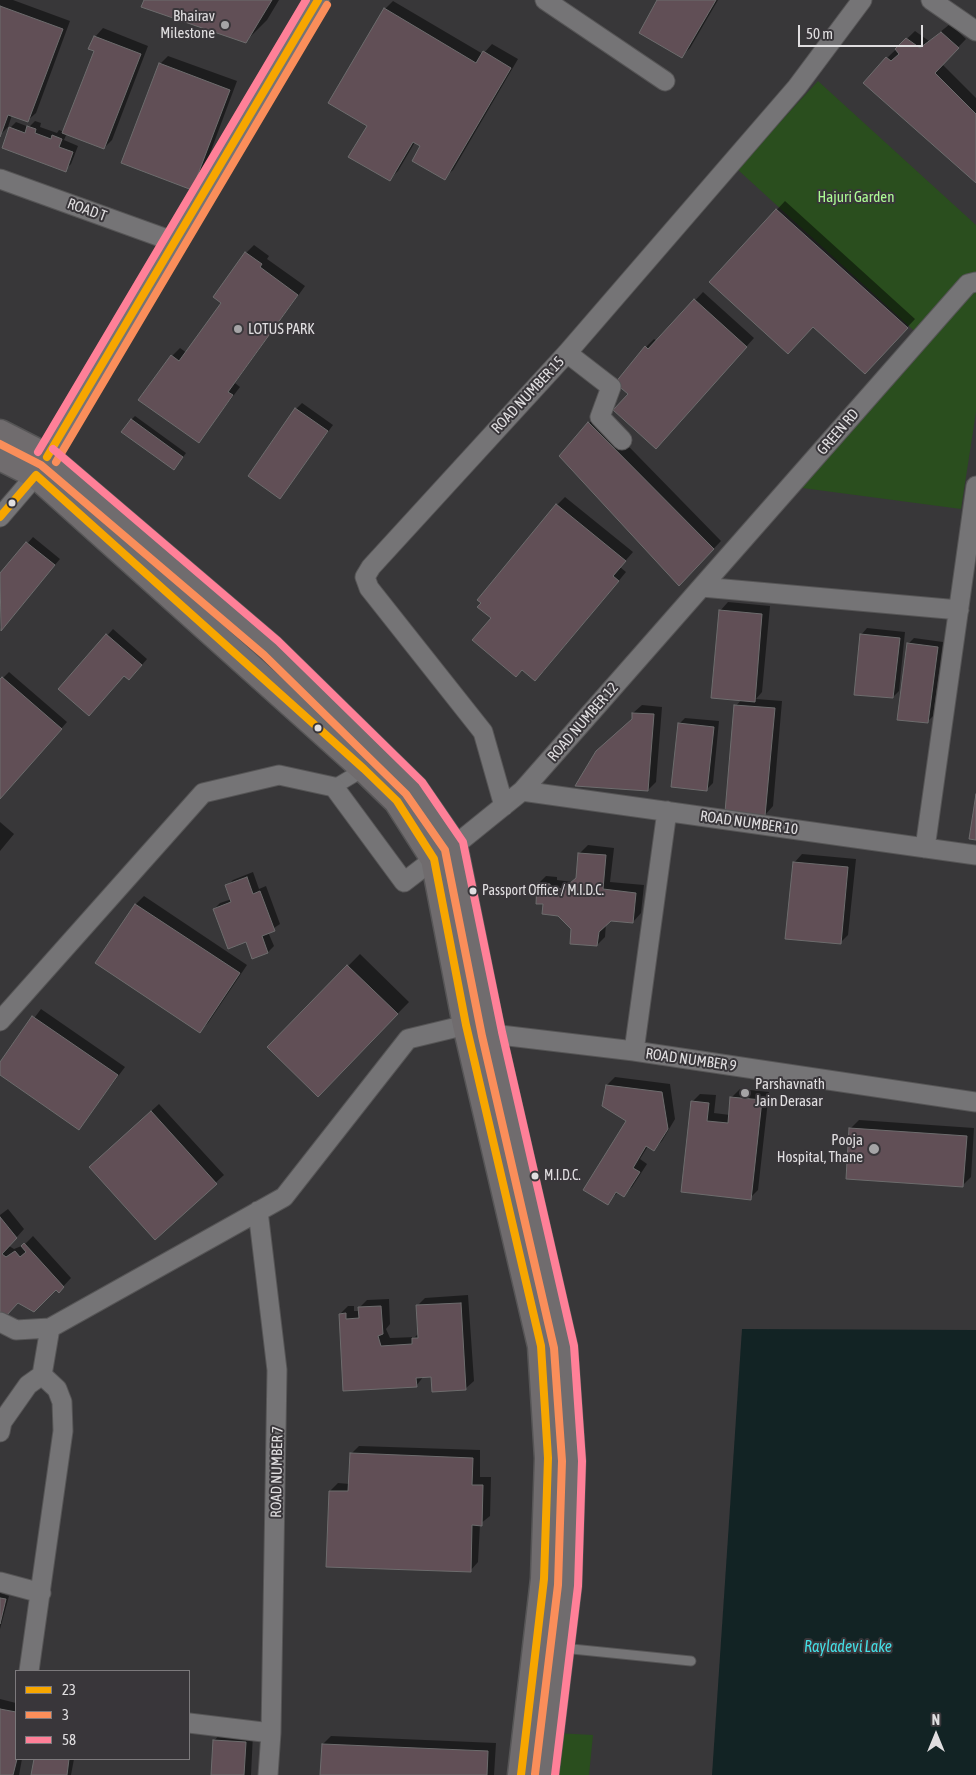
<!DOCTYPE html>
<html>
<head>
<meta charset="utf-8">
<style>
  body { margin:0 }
  #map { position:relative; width:976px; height:1775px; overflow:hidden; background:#383739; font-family:"Asap Condensed",sans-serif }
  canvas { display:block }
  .legend { position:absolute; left:15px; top:1670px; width:175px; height:90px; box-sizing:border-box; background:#39363a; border:1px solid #7c797c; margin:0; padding:6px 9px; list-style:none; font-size:15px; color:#e0dee0 }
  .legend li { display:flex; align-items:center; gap:10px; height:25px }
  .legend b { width:25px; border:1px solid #7c797c }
  .north { position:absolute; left:911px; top:1710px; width:50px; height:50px; -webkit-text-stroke:4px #39363a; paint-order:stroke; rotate:0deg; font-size:14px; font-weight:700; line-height:20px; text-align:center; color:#e0dee0 }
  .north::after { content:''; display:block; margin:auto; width:18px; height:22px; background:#e0dee0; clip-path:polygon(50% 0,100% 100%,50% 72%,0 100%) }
  .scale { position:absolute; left:798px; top:25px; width:125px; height:22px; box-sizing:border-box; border:2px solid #e0dee0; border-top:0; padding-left:6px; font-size:15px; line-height:18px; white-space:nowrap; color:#e0dee0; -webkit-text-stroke:4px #39363a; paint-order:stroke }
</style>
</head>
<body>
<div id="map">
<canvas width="976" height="1775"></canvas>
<ul class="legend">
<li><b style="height:6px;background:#f7a600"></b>23</li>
<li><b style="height:6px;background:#fa8e5a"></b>3</li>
<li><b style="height:6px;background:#ff8098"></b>58</li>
</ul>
<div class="north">N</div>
<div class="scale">50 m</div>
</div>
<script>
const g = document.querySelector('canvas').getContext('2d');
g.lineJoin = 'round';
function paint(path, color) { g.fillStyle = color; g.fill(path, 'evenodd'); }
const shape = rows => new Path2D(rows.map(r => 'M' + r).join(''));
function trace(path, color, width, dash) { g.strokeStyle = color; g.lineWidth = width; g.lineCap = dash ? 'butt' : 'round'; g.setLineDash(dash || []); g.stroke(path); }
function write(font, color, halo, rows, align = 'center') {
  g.font = font + ' "Asap Condensed",sans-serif'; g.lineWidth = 4; g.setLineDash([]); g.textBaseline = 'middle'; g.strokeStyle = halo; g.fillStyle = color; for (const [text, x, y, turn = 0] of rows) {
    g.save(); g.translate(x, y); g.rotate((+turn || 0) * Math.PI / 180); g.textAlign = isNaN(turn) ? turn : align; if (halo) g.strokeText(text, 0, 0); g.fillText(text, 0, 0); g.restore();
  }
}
const green = shape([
  [818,81,976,225,976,280,922,338,737,169],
  [976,289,976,412,961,509,795,487],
  [555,1733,593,1735,589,1775,549,1775]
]);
const water = shape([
  [742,1329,976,1330,976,1775,712,1775]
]);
const shadow = shape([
  [0,0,13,0,70,21,36,113,27,121,12,115,8,127,0,135],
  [145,0,279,0,267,20,245,42],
  [659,0,718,0,690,48,682,56],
  [393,1,483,54,492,44,518,59,453,170,444,178,422,146,415,142,398,171,390,179,385,9],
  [950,24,966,39,942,64,976,98,976,181,887,58,915,31,929,41],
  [103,28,148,46,112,140,104,148,67,133,64,140,78,146,71,164,65,170,10,128,16,122,29,127,35,121,41,123,40,127,57,133,59,130,64,132,96,51,95,37],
  [168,56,237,81,200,180,192,188,160,64],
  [785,201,915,319,873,364,814,325,710,282],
  [254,245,269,256,267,259,305,286,235,383,240,387,199,441,172,356,180,348,187,353,223,303,246,253],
  [703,292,754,338,664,439,630,394,646,347,654,339,657,341],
  [302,403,333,425,280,497,296,409],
  [597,414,721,541,679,585,561,456],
  [135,416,186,453,177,465,131,420],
  [565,497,633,552,620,567,626,572,543,672,522,669,492,618,557,505],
  [33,537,60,559,0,629,0,575],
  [728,602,770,606,762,692,756,699,782,701,773,806,765,815,736,706,742,699,720,611],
  [867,628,905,632,899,691,893,697,861,635],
  [113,629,147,659,135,673,60,689],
  [914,638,943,642,933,716,927,722,908,644],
  [9,672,67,722,0,798,0,681],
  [642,705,662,707,656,782,648,790,633,719,633,713],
  [685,718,719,721,713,783,707,789,679,724],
  [0,822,14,834,0,851],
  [588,845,614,848,610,882,644,885,641,913,633,922,611,919,606,923,605,937,597,945,572,929,544,903,538,884,546,876,557,877,557,880,572,882,578,877,580,853],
  [802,854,856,859,848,935,840,943,794,863],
  [253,872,259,889,266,886,280,924,268,932,274,946,268,952,253,958,246,940,214,909,220,903,232,899,227,886,233,880],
  [144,896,247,965,208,1023,200,1031,97,963,136,904],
  [360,954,409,1002,318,1095,268,1047],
  [41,1009,125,1067,79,1128,0,1073,0,1064],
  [615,1077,670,1084,675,1119,662,1141,653,1150,648,1146,640,1159,647,1164,632,1187,624,1195,618,1192,607,1203,628,1120,607,1085],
  [740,1089,769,1092,758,1190,750,1198,692,1102,700,1094,716,1095,714,1113,730,1115,732,1097],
  [159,1104,224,1175,155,1238,99,1159],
  [859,1120,974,1128,971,1177,963,1185,847,1178,851,1128],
  [8,1209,24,1229,9,1246,14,1249,24,1245,33,1236,71,1278,59,1291,56,1288,0,1309,0,1215],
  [468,1295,474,1381,465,1389,432,1376,424,1376,416,1386,340,1314,348,1306,354,1306,354,1311,359,1311,359,1308,367,1300,389,1299,390,1324,386,1329,390,1338,415,1337,419,1333,417,1306,425,1298],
  [359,1446,480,1450,480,1477,491,1477,490,1516,480,1524,478,1562,470,1571,330,1491,338,1483,350,1484,351,1454],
  [0,1593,9,1596,0,1629],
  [0,1699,16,1703,16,1759,22,1759,19,1775,0,1775],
  [222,1732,253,1734,251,1775,212,1775,214,1741],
  [331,1736,496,1743,494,1775,322,1775,323,1744],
  [35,1759,74,1759,71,1775,32,1775]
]);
const building = shape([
  [144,0,272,0,246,43,141,7,144,0],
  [657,0,716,0,682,58,639,33,657,0],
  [0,6,63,29,28,122,8,115,0,137,0,6],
  [384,8,476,63,483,51,511,68,445,180,412,161,420,146,413,142,390,181,348,157,367,126,328,103,384,8],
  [941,32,959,48,935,73,976,114,976,183,863,83,886,57,891,61,899,54,895,49,906,38,920,48,941,32],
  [94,36,141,54,104,149,62,133,94,51,88,49,94,36],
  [159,63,230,90,192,190,121,163,159,63],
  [27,126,36,129,35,133,51,139,52,135,62,139,59,147,73,152,66,172,2,148,9,127,25,133,27,126],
  [776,209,908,328,865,374,813,327,788,354,709,282,776,209],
  [245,252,262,264,260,267,298,295,228,392,233,395,199,443,138,400,171,355,179,361,221,303,213,297,245,252],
  [694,299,747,347,656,449,613,410,628,394,615,383,645,346,648,349,694,299],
  [295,408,328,431,280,499,248,476,295,408],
  [131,419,183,457,174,470,121,432,131,419],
  [588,422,714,549,679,586,559,456,588,422],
  [556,504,626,561,613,576,619,581,535,681,522,670,516,677,472,640,491,618,477,607,481,603,477,600,556,504],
  [26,542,55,565,1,631,0,573,26,542],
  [719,610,762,614,755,702,711,698,719,610],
  [106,634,142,665,129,680,124,676,89,716,58,689,106,634],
  [860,634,900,638,893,698,854,695,860,634],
  [907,643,938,647,928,723,897,720,907,643],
  [2,677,62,729,0,799,0,679,2,677],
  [734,705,775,708,765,816,725,812,734,705],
  [632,713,654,714,648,791,575,786,596,751,632,719,632,713],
  [678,723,714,727,707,791,671,787,678,723],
  [976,794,976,840,969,839,976,794],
  [578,853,606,855,603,889,636,893,633,923,611,921,599,932,597,946,570,944,571,929,558,916,542,914,543,904,536,904,537,883,550,884,550,888,563,889,576,878,578,853],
  [793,862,848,867,841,944,785,939,793,862],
  [247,877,253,894,260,891,275,931,262,936,268,953,252,959,246,942,228,949,213,909,231,902,225,885,247,877],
  [135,904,240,973,200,1033,95,963,135,904],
  [347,965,398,1014,318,1097,267,1047,347,965],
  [32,1016,118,1075,79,1130,0,1075,0,1062,32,1016],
  [606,1085,662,1092,668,1129,654,1151,646,1146,633,1168,640,1172,624,1197,616,1192,608,1205,583,1190,626,1121,602,1106,606,1085],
  [730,1097,762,1100,751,1200,681,1192,691,1101,709,1103,707,1121,728,1123,730,1097],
  [151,1111,217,1184,155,1240,89,1167,151,1111],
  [849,1128,967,1136,963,1187,846,1179,849,1128],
  [0,1217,17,1238,2,1254,6,1257,15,1251,20,1257,26,1252,21,1246,24,1243,64,1287,59,1293,56,1290,34,1312,18,1303,6,1316,0,1311,0,1217],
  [461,1303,466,1390,432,1392,431,1377,416,1378,417,1387,343,1391,339,1314,346,1313,346,1319,359,1318,358,1307,381,1306,383,1334,378,1336,381,1346,412,1344,412,1338,418,1338,416,1305,461,1303],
  [350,1453,473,1458,472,1485,483,1485,482,1526,472,1525,471,1572,326,1567,329,1491,348,1491,350,1453],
  [0,1598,6,1599,0,1624,0,1598],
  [0,1709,16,1712,17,1759,13,1775,0,1775,0,1709],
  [213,1740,246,1742,244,1775,211,1775,213,1740],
  [322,1744,488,1751,487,1775,320,1775,322,1744],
  [34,1759,69,1759,67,1775,31,1775,34,1759]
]);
const service = shape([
  [562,1648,691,1661]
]);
const pedestrian = shape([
  [334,787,364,769]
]);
const minor = shape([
  [545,0,665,81],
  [931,0,976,31],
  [0,179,175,242],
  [567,353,611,387,600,417,622,440],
  [0,517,36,475],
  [702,587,959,610],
  [522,791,976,855],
  [504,806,483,732,369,588,365,577,371,567,567,353,797,87,862,0],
  [454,846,522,791,968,284,976,282],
  [925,848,976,486],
  [0,1021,203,793,279,775,334,787,404,882,434,859],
  [634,1051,667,811],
  [258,1211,277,1370,271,1733],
  [0,1322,16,1330,50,1328,284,1197,408,1039,466,1025,492,1034,634,1051,976,1102],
  [0,1432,2,1422,28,1385,42,1375,50,1328],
  [0,1582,41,1593],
  [29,1671,63,1431,62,1402,57,1389,42,1375],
  [189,1723,271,1733,268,1775]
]);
const tertiary = shape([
  [47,457,318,0]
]);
const secondary = shape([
  [0,433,47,457,271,648,414,788,454,846,492,1034,564,1347,572,1461,568,1586,545,1775],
  [0,457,36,475,364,769,397,801,434,859,466,1025,541,1346,548,1458,544,1579,521,1775]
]);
const bus1 = shape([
  [47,457,318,0],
  [0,517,36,475,364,769,397,801,434,859,466,1025,541,1346,548,1458,544,1579,521,1775]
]);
const bus2 = shape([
  [0,444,41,465,264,655,406,794,445,850,482,1036,554,1348,562,1461,558,1585,535,1774],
  [56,462,327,5]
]);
const bus3 = shape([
  [53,449,278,641,422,782,463,842,502,1032,574,1346,582,1461,578,1586,555,1775],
  [38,452,306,0]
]);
const markers = [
  [225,25,5,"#a5a4a6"],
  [238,329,5,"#a5a4a6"],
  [12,503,4.5,"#e0dee0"],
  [318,728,4.5,"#e0dee0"],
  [473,891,4.5,"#e0dee0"],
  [745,1093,5,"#a5a4a6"],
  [874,1149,6,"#a5a4a6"],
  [535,1176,4.5,"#e0dee0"]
];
const busNames = [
  ["Passport Office / M.I.D.C.",482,891],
  ["M.I.D.C.",544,1176]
];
const poiNames = [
  ["Bhairav",215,16],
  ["Milestone",215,33],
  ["LOTUS PARK",248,329,"left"],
  ["Parshavnath",755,1084,"left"],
  ["Jain Derasar",755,1101,"left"],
  ["Pooja",863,1140],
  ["Hospital, Thane",863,1157]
];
const parkNames = [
  ["Hajuri Garden",856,197]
];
const streetNames = [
  ["ROAD T",87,210,20],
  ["ROAD NUMBER 15",528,395,-47],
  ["GREEN RD",838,432,-49],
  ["ROAD NUMBER 12",583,722,-49],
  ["ROAD NUMBER 10",749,823,8],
  ["ROAD NUMBER 9",691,1060,8],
  ["ROAD NUMBER 7",277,1472,-89]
];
const waterNames = [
  ["Rayladevi Lake",848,1647]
];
paint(green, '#2a4e1e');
paint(water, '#122324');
paint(shadow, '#0007');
paint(building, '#614f56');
trace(building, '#6d6c6d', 1);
trace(service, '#565556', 11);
trace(pedestrian, '#565556', 16);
trace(minor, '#565556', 21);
trace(tertiary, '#565556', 25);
trace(secondary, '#565556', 29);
trace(service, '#757476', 9);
trace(pedestrian, '#757476', 14);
trace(minor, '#757476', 19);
trace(tertiary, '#757476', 22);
trace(secondary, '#706c6e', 26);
trace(bus1, '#f7a600', 8);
trace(bus2, '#fa8e5a', 8);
trace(bus3, '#ff8098', 8);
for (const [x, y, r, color] of markers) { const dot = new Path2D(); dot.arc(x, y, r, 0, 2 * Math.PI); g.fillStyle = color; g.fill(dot); trace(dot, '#39363a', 2); }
write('14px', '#e0dee0', '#39363a', busNames, 'left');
write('15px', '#e0dee0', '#39363a', poiNames, 'right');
write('15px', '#acfb94', '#39363a', parkNames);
write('15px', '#e0dee0', '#39363a', streetNames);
write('italic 16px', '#44dee5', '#39363a', waterNames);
</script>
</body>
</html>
